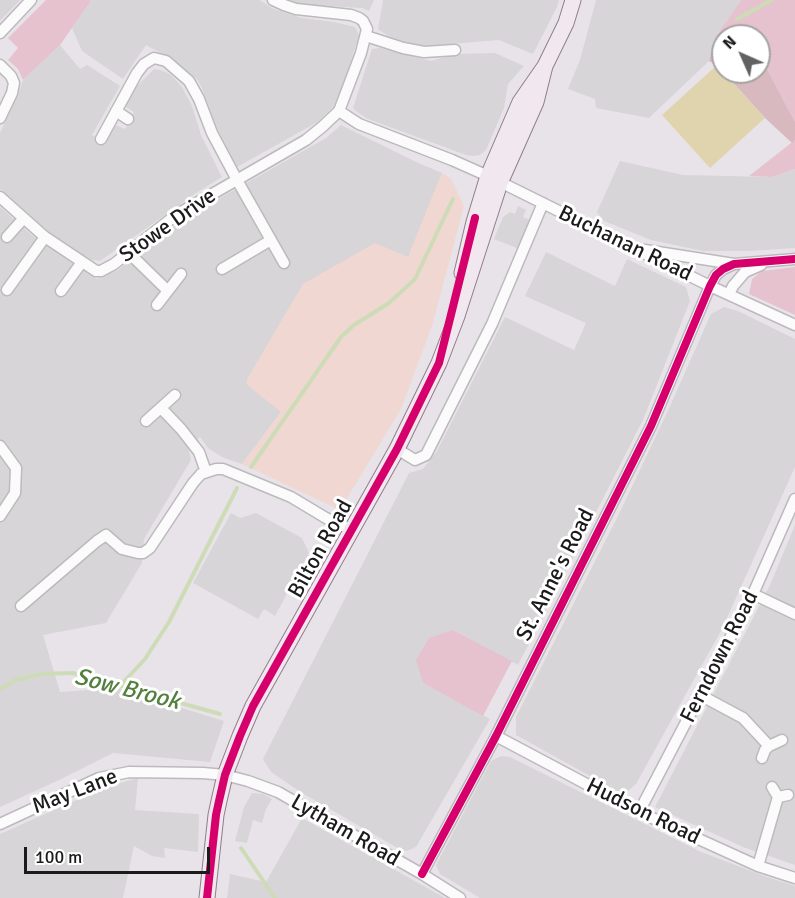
<!DOCTYPE html>
<html>
<head>
<meta charset="utf-8">
<style>
  body { margin:0 }
  #map { position:relative; width:795px; height:898px; overflow:hidden; background:#e8e3e9; font-family:Signika,sans-serif }
  canvas { display:block }
  .north { position:absolute; left:711px; top:24px; width:60px; height:60px; box-sizing:border-box; background:#fff; border:2px solid #a4a4a4; border-radius:50%; rotate:315deg; font-size:16px; font-weight:700; line-height:24px; text-align:center; color:#1b1b1b }
  .north::after { content:''; display:block; margin:auto; width:21px; height:27px; background:#636163; clip-path:polygon(50% 0,100% 100%,50% 72%,0 100%) }
  .scale { position:absolute; left:24px; top:847px; width:186px; height:27px; box-sizing:border-box; border:3px solid #1b1b1b; border-top:0; padding-left:8px; font-size:18px; line-height:21px; white-space:nowrap; color:#1b1b1b; -webkit-text-stroke:4px #fff; paint-order:stroke }
</style>
</head>
<body>
<div id="map">
<canvas width="795" height="898"></canvas>
<div class="north">N</div>
<div class="scale">100 m</div>
</div>
<script>
const g = document.querySelector('canvas').getContext('2d');
g.lineJoin = 'round';
function paint(path, color) { g.fillStyle = color; g.fill(path, 'evenodd'); }
const shape = rows => new Path2D(rows.map(r => 'M' + r).join(''));
function trace(path, color, width, dash) { g.strokeStyle = color; g.lineWidth = width; g.lineCap = dash ? 'butt' : 'round'; g.setLineDash(dash || []); g.stroke(path); }
function write(font, color, halo, rows, align = 'center') {
  g.font = font + ' Signika,sans-serif'; g.lineWidth = 6; g.setLineDash([]); g.textBaseline = 'middle'; g.strokeStyle = halo; g.fillStyle = color; for (const [text, x, y, turn = 0] of rows) {
    g.save(); g.translate(x, y); g.rotate((+turn || 0) * Math.PI / 180); g.textAlign = isNaN(turn) ? turn : align; if (halo) g.strokeText(text, 0, 0); g.fillText(text, 0, 0); g.restore();
  }
}
const residential = shape([
  [0,0,20,0,0,21],
  [89,0,259,0,274,9,302,18,334,22,355,27,359,35,346,77,333,107,316,123,237,167,217,128,201,86,196,78,168,57,146,45,123,79,82,51,72,28,91,1],
  [282,0,374,0,369,11,362,8,295,4],
  [383,0,559,0,557,7,533,54,499,40,427,46,404,43,391,38,378,29],
  [596,0,741,0,717,35,709,61,649,118,596,108,595,99,568,89,580,60],
  [60,45,80,69,87,65,120,86,92,135,105,143,113,126,118,126,125,129,134,112,125,106,136,87,154,69,160,70,170,74,182,87,192,106,201,135,222,177,196,193,100,261,92,260,75,251,39,226,0,189,0,133,19,92,23,80],
  [380,48,431,61,455,54,495,53,524,66,508,84,504,108,486,150,480,155,473,156,466,155,368,119,357,112,353,108,372,49],
  [341,125,416,162,442,173,408,258,281,412,242,464,224,458,208,448,200,437,188,447,191,460,144,539,142,563,106,623,43,635,60,692,117,688,224,721,210,762,113,753,59,780,0,807,0,207,33,236,97,279,118,270,183,219,326,138],
  [620,161,683,175,772,177,795,169,795,248,751,251,703,251,651,240,604,221,597,212],
  [518,206,526,210,523,217,532,221,519,249,494,239,503,217,510,212,515,214],
  [546,252,615,286,627,259,686,287,690,301,643,420,518,665,453,630,423,683,490,719,416,847,407,851,401,850,302,793,271,772,263,759,409,473,423,469,437,451,505,317,574,350,586,323,525,296],
  [724,307,738,311,795,339,795,467,722,629,636,784,629,790,617,791,516,735,516,717,619,514,666,415,711,314],
  [231,513,240,518,256,513,302,538,309,553,275,616,264,609,258,619,193,583],
  [795,525,795,865,743,847,655,807,770,585],
  [501,756,510,757,699,851,764,876,795,886,795,898,480,898,440,874,436,865,491,761],
  [138,778,135,810,199,814,198,852,164,848,165,858,152,856,134,846,123,898,0,898,0,834,106,787],
  [252,793,263,794,272,799,266,809,262,823,253,820,247,843,235,841,244,807],
  [302,818,445,898,227,898,230,874,266,882]
]);
const grass = shape([
  [46,0,89,0,91,1,60,45,23,80,18,69,8,60,18,48,8,38],
  [741,0,795,0,795,122,759,54,759,36,717,35],
  [795,140,795,169,772,177,749,176],
  [795,267,795,315,749,294,752,279,762,271],
  [453,630,512,661,483,716,423,683,416,660,429,638]
]);
const forest = shape([
  [717,35,728,36,723,36,723,72,759,72,759,54,795,122,795,140,792,143,765,118,717,65,709,61]
]);
const park = shape([
  [442,173,451,179,464,206,432,326,401,409,340,510,242,464,281,412,247,385,247,379,303,284,375,243,408,257]
]);
const pitch = shape([
  [717,65,765,118,710,168,662,115]
]);
const stream = shape([
  [737,19,772,0],
  [251,467,341,337,354,325,389,303,415,279,453,199],
  [119,687,145,659,169,622,237,488],
  [0,689,16,680,41,674,73,673,220,714],
  [241,848,275,898]
]);
const minor = shape([
  [0,33,31,0],
  [366,36,403,48,424,52,455,50],
  [0,65,11,76,14,83,12,93,0,118],
  [116,111,128,119],
  [339,111,359,124,452,160,488,176,710,286,795,325],
  [101,139,137,73,144,64,154,58,166,61,189,81,199,99,212,133,237,180,284,263],
  [0,197,45,237,96,271,101,271,114,264,176,215,306,140,322,127,339,111,361,53,367,29,363,21,359,18,351,15,296,9,284,5,273,0],
  [7,237,23,219],
  [645,250,734,264],
  [128,252,167,290],
  [222,269,271,240],
  [7,290,45,237],
  [61,291,82,262],
  [729,294,733,286,745,272,761,265],
  [157,305,181,274],
  [161,408,181,429,199,452,206,472],
  [146,421,175,395],
  [0,446,16,468,15,493,0,516],
  [397,449,415,460,426,455,492,324,543,203],
  [753,594,795,614],
  [21,606,97,541,106,535,122,549,138,553,143,553,150,548,193,483,201,474,216,469,223,469,291,497,326,518,352,530],
  [700,695,743,718,769,746],
  [496,736,639,812,758,866,795,878],
  [762,758,765,750,769,746,782,740],
  [772,787,778,797,788,795],
  [639,812,753,594,795,499],
  [0,824,99,778,129,772,203,773,225,775,248,781,278,792,422,874,460,898],
  [758,866,778,797],
  [422,874,496,736,651,426,710,286,716,275,723,269,734,264,795,259]
]);
const secondary = shape([
  [462,273,474,222,488,176,520,102,545,66,566,23,573,0],
  [207,898,216,815,219,801,225,775,240,736,253,706,397,449,439,363,457,316,500,183,536,102,545,66]
]);
const cycleway = shape([
  [422,874,496,736,651,426,710,286,716,275,723,269,734,264,795,259],
  [207,898,216,815,219,801,225,775,240,736,253,706,397,449,439,363,475,218]
]);
const streetNames = [
  ["Stowe Drive",168,226,-35],
  ["Buchanan Road",625,244,26],
  ["Bilton Road",321,549,-61],
  ["St. Anne's Road",556,575,-63],
  ["Ferndown Road",720,657,-63],
  ["May Lane",75,792,-21],
  ["Hudson Road",643,812,26],
  ["Lytham Road",345,831,30]
];
const waterNames = [
  ["Sow Brook",127,690,14]
];
paint(residential, '#d7d5d8');
paint(grass, '#e6c2cf');
paint(forest, '#d8b9bf');
paint(park, '#f0d7d1');
paint(pitch, '#e0d4af');
trace(stream, '#cddcb7', 4);
trace(minor, '#bcbabc', 13);
trace(secondary, '#927d8d', 17);
trace(minor, '#fcfbfc', 10);
trace(secondary, '#f1e8ef', 15);
trace(cycleway, '#d6006c', 8);
write('22px', '#1b1b1b', '#fff', streetNames);
write('italic 24px', '#52803d', '#fff', waterNames);
</script>
</body>
</html>
